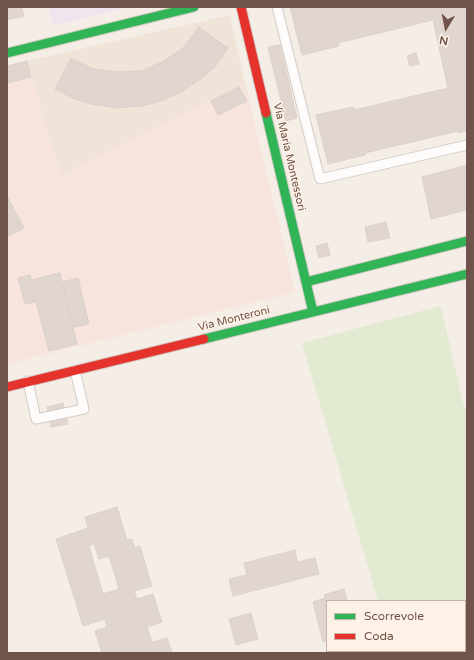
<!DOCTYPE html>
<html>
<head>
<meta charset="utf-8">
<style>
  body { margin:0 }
  #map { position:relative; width:474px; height:660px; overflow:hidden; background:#f4eee7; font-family:"Varela Round",sans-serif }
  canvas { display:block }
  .frame { position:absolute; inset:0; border:8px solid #70534a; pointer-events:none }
  .legend { position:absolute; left:326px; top:600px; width:140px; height:52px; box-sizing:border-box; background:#fef2e7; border:1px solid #c5b2a8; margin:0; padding:5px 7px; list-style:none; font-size:12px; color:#70534a }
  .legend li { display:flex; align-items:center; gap:8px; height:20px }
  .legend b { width:20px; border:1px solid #c5b2a8 }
  .north { position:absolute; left:426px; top:8px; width:40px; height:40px; -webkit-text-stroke:3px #fef2e7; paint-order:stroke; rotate:190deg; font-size:11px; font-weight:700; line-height:16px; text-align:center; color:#70534a }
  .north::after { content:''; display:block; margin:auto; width:14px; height:18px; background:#70534a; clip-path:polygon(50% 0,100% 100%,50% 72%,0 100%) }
</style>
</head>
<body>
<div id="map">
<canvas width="474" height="660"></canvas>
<div class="frame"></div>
<ul class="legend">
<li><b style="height:5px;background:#30b455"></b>Scorrevole</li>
<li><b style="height:5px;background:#e5322d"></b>Coda</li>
</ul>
<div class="north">N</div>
</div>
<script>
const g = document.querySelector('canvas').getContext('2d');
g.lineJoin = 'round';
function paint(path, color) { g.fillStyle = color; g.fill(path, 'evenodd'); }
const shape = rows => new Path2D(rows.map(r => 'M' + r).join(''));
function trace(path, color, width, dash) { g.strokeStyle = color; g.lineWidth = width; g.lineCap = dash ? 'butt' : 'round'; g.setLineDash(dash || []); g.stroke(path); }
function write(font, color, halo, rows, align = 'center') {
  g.font = font + ' "Varela Round",sans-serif'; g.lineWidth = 3; g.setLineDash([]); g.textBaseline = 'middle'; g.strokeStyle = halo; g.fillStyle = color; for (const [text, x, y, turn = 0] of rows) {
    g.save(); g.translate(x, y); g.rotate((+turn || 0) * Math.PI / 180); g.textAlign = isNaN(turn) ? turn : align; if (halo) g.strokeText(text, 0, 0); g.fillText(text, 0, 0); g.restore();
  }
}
const residential = shape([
  [230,15,245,83,61,176,27,61]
]);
const commercial = shape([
  [27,61,61,176,245,83,295,292,7,364,7,66]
]);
const education = shape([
  [48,7,130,7,53,26]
]);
const green = shape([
  [441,306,464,408,467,408,467,653,393,653,392,651,465,651,465,601,378,601,302,343]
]);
const building = shape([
  [7,7,22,7,24,16,7,20,7,7],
  [290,7,467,7,467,131,459,133,458,131,365,153,365,155,328,164,316,115,353,107,354,110,448,88,433,20,338,43,339,46,302,55,290,7],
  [199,27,228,48,215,67,201,79,181,92,159,102,140,106,116,108,91,104,75,99,55,89,71,58,93,69,117,72,142,71,164,61,183,48,199,27],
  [280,45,297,118,286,121,268,47,280,45],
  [416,53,419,64,410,66,407,56,416,53],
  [27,61,31,77,7,83,7,66,27,61],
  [239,87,247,101,218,115,211,101,239,87],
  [467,165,467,210,431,219,422,177,467,165],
  [7,196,24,228,7,237,7,196],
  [386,222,390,238,368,242,365,227,386,222],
  [327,243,330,255,319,258,316,246,327,243],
  [60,273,77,344,49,351,36,302,25,304,18,278,30,275,31,280,60,273],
  [78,278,89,324,74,327,62,282,78,278],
  [63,403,68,424,51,427,47,407,63,403],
  [117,507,127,540,132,539,135,548,140,546,152,586,134,591,137,599,153,594,162,622,147,627,152,642,167,638,172,653,102,653,95,631,107,627,105,619,83,626,56,539,88,528,85,517,117,507],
  [94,544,99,559,109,556,119,589,103,594,89,546,94,544],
  [295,550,297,562,315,558,319,574,233,596,229,579,247,575,244,563,295,550],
  [344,589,347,601,327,601,327,641,323,642,313,602,325,598,324,595,344,589],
  [251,613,258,639,236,645,229,619,251,613]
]);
const lane = shape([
  [277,7,320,179,467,145],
  [28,381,36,419,84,409,75,370]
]);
const fast = shape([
  [7,53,194,7],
  [266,113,313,312],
  [306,282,467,241],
  [204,339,467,274]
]);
const jam = shape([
  [241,7,266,113],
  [7,387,204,339]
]);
const streetNames = [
  ["Via Maria Montessori",289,157,77],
  ["Via Monteroni",234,319,-14]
];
paint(residential, '#f0e3d7');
paint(commercial, '#f7e4dd');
paint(education, '#efe5ef');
paint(green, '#e2ead2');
paint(building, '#e0d6cf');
trace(building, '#ddd0ca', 1);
trace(lane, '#d2cac5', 11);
trace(fast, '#d3c9c4', 11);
trace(jam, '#d3c9c4', 11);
trace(lane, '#fdfcfb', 9);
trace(fast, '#30b455', 9);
trace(jam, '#e5322d', 9);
write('11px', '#70534a', '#fef2e7', streetNames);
</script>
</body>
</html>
